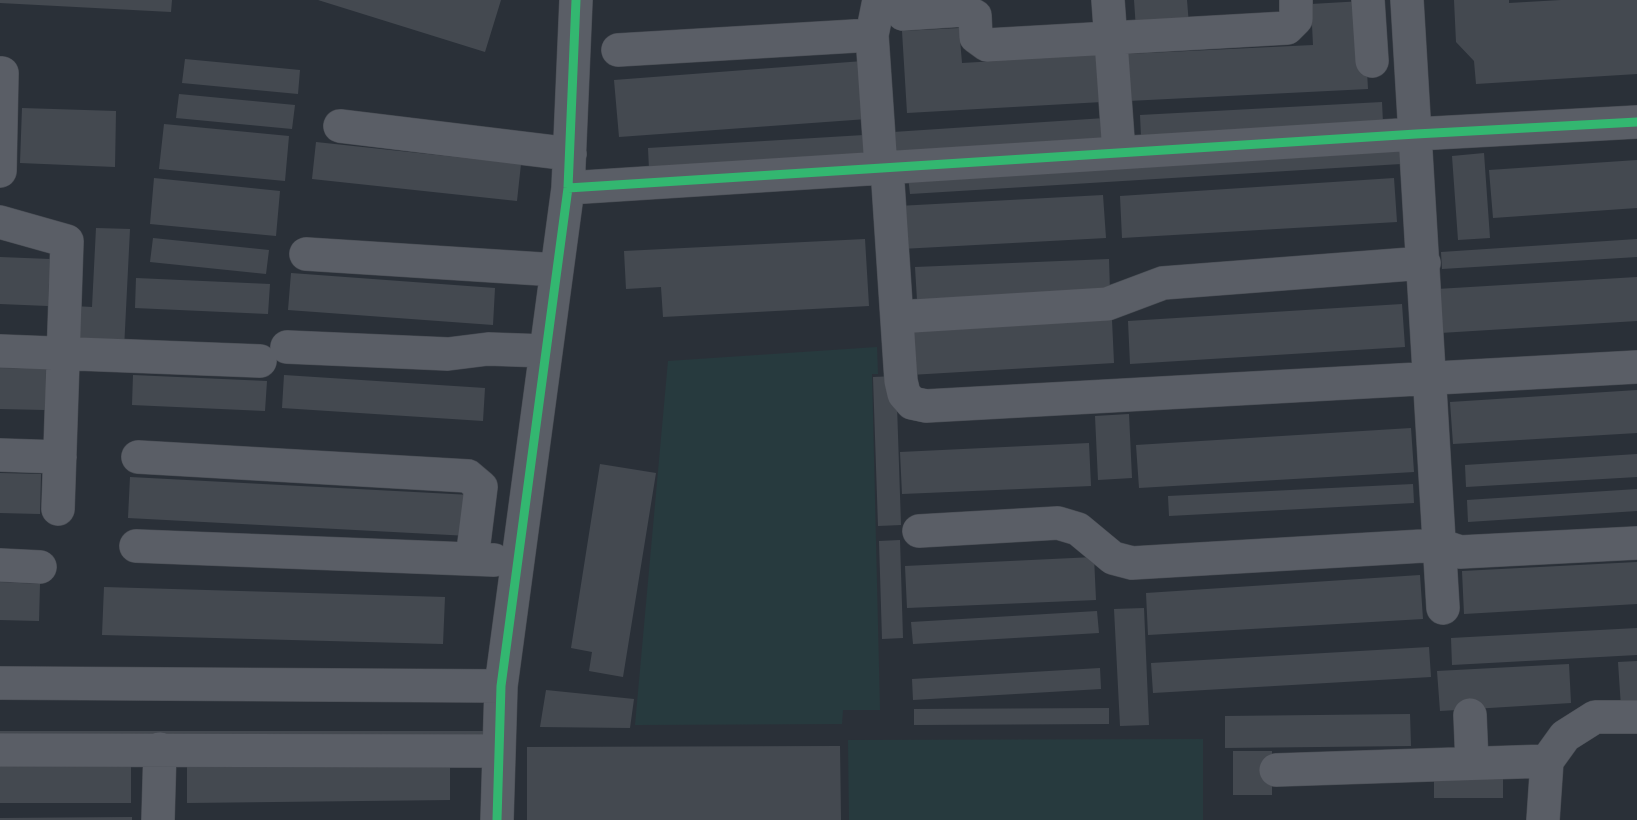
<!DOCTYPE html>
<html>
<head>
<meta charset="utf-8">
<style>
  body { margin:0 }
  canvas { display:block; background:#2a3038 }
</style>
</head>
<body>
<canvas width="1637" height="820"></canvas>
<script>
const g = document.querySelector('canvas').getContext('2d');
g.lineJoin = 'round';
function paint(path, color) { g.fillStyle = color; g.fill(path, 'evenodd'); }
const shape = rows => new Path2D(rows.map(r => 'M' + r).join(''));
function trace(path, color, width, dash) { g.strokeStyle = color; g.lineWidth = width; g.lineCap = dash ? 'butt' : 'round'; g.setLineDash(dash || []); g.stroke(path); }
const green = shape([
  [877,347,878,374,872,374,880,710,843,710,842,724,635,725,668,361],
  [1203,739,1203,820,849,820,848,740]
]);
const building = shape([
  [0,0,172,0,171,12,0,3],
  [318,0,501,0,485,52],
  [1134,0,1187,0,1189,25,1136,29],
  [1454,0,1509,0,1509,3,1561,0,1637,0,1637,74,1476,84,1474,61,1456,42],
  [1363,1,1368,89,1128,101,1126,54,1313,45,1311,4],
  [959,28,962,63,1100,55,1102,102,907,113,902,31],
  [185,59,300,70,298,94,182,83],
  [863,61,867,119,619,137,614,80],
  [179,94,295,105,292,129,176,118],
  [1382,102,1383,123,1141,136,1140,115],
  [22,108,116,111,115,167,20,163],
  [1105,118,1106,139,895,153,893,132],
  [164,124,289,136,285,181,159,169],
  [864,135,866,156,649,169,648,148],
  [316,142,521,164,517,201,312,179],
  [1399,146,1401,164,910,194,908,176],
  [1484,153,1490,238,1458,240,1452,156],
  [1637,160,1637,208,1493,218,1489,170],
  [154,178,280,191,276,236,150,224],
  [1394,178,1397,222,1122,238,1120,196],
  [1103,195,1106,238,901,249,898,206],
  [96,228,130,229,124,349,71,346,73,306,92,307],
  [153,238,269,250,266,274,150,262],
  [865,239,869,306,663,317,661,287,626,289,624,251],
  [1637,239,1637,257,1442,269,1441,252],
  [0,257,50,259,48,306,0,304],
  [1109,259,1110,292,917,300,915,267],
  [291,273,495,288,493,325,288,310],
  [1637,277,1637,321,1440,333,1437,289],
  [136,278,270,284,268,314,135,308],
  [1402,304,1405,347,1130,364,1128,321],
  [1112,320,1114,363,910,375,907,332],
  [0,368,46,369,45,410,0,409],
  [133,375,267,381,265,411,132,405],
  [284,375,485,388,483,421,282,408],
  [896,376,901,525,878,526,873,377],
  [1637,390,1637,433,1453,444,1450,402],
  [1129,414,1132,478,1098,480,1095,416],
  [1411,428,1414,472,1139,488,1136,445],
  [1089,443,1091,486,902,494,900,452],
  [1637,454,1637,477,1466,487,1465,465],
  [600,464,656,473,623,677,589,671,592,652,571,648],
  [0,473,41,474,40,514,0,513],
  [130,477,471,495,469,536,128,518],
  [1413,484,1414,503,1169,516,1168,496],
  [1637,489,1637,511,1468,522,1467,500],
  [900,540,903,638,882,639,879,541],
  [1094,557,1096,600,907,608,905,566],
  [1637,562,1637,604,1464,614,1462,571],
  [1420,575,1423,619,1148,635,1146,593],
  [0,582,40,584,39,621,0,620],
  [104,587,445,597,443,644,102,635],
  [1144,608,1149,725,1120,726,1114,609],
  [1097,611,1099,633,913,644,911,622],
  [1637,628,1637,655,1452,665,1451,638],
  [1429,647,1431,677,1153,693,1151,663],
  [1637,661,1637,706,1621,707,1618,662],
  [1569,664,1571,703,1440,711,1437,671],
  [1100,668,1101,689,913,700,912,679],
  [546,690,634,699,630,728,540,727],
  [1109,708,1109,724,914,725,914,709],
  [1410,714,1411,746,1225,748,1225,716],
  [0,731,486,731,486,745,0,746],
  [840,746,841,820,527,820,527,747],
  [1233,751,1272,751,1272,795,1233,795],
  [450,754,450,800,187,803,187,756],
  [131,756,131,803,0,803,0,757],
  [1434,775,1503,776,1503,798,1434,798],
  [132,817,132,820,0,820,0,818]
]);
const minor = shape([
  [879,0,872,35,881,168],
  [1108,0,1119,153],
  [1368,0,1372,61],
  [1407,0,1443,608],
  [903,14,963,10,975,16,976,37,987,45,1287,28,1296,19,1296,0],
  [618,50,872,35],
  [340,126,570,154],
  [887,168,901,381,904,394,912,403,926,406,1637,367],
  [0,171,2,73],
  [568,188,1416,134,1637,122],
  [0,222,67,241,58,509],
  [306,254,557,270],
  [897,317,1107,304,1163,283,1424,263],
  [287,347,448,354,488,349,546,351],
  [0,351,260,361],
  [0,455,60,457],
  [138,457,468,476,481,487,472,559],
  [919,531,1058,523,1078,529,1113,558,1132,563,1440,545,1460,552,1637,543],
  [136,546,494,560],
  [0,565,40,567],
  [0,683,501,686],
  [1470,715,1472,763],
  [0,750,499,751],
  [1276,770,1547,761],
  [158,820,160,749],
  [497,820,501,686,568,188,576,0],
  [1543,820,1547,761,1565,736,1595,717,1637,717]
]);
const cycleway = shape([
  [568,188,1416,134,1637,122],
  [497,820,501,686,568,188,576,0]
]);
paint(green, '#273a3e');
paint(building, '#444950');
trace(minor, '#484c53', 34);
trace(minor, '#5a5e66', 33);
trace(cycleway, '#33b770', 9);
</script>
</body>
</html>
